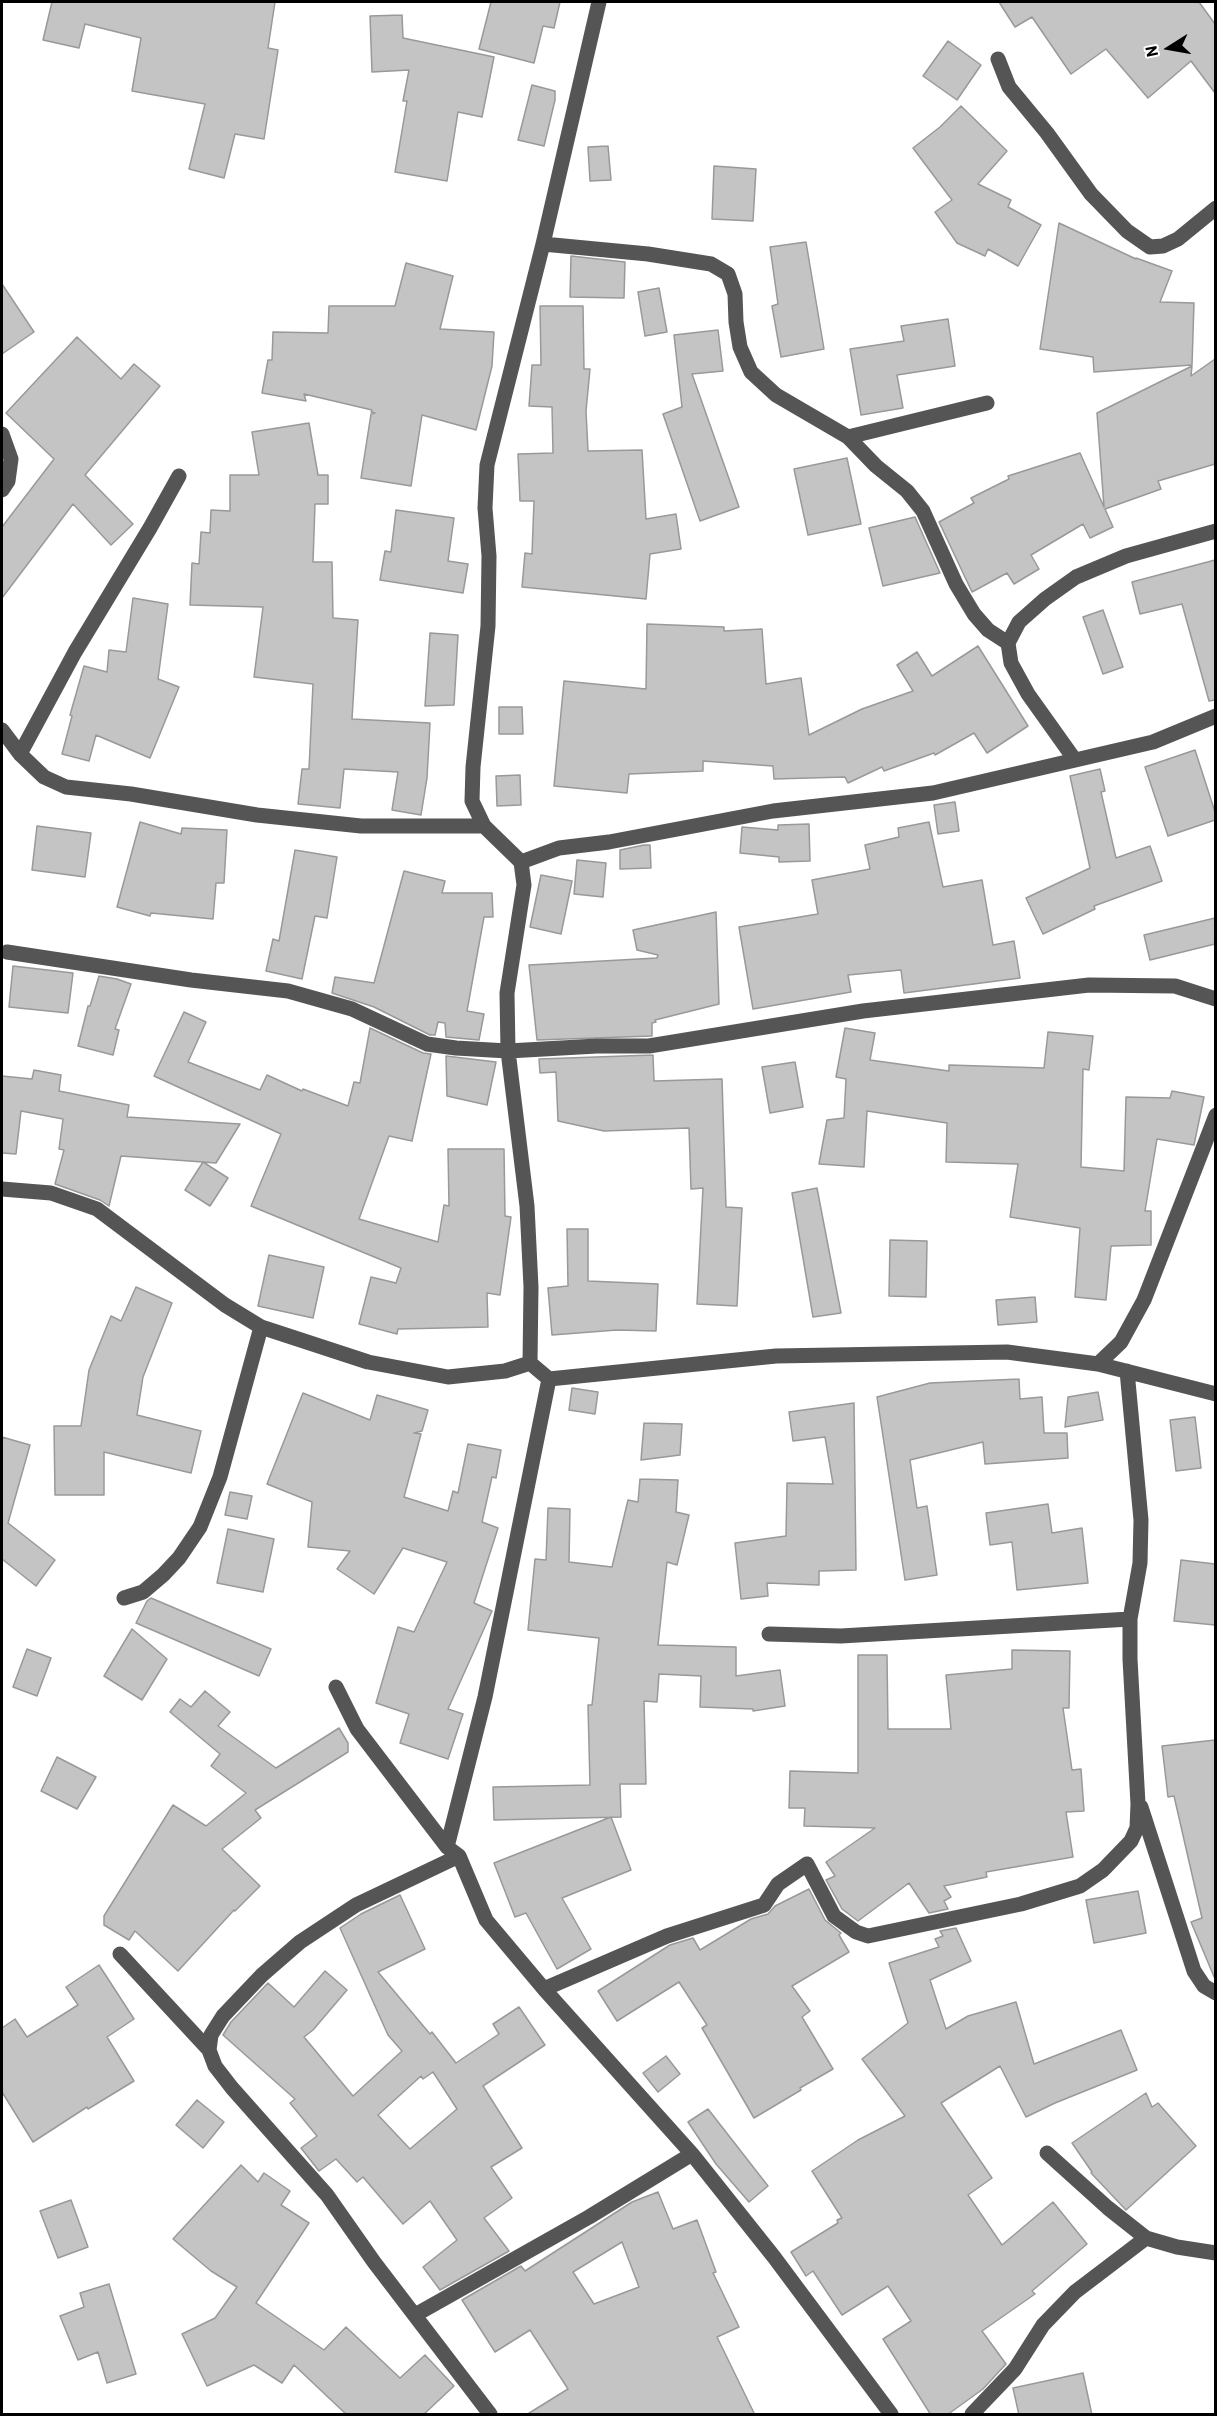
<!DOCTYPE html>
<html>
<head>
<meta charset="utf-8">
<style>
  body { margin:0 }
  #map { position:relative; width:1217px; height:2416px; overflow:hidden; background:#fff; font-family:Barlow,sans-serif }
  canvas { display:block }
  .frame { position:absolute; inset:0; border:3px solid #000; pointer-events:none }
  .north { position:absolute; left:1139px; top:18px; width:60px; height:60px; -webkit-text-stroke:4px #fff; paint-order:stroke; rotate:259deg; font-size:16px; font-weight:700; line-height:24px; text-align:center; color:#000 }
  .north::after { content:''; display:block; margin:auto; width:21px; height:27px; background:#000; clip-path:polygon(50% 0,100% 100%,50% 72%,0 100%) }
</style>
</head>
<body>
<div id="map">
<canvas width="1217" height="2416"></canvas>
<div class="frame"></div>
<div class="north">N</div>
</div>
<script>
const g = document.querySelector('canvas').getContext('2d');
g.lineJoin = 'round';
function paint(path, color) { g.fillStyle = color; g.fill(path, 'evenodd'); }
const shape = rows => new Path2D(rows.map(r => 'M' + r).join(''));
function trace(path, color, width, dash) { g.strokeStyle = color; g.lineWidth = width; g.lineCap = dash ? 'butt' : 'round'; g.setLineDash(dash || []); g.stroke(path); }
const building = shape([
  [52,2,275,2,268,48,278,50,264,139,235,134,224,178,189,169,205,104,132,91,141,38,85,24,79,48,43,40,52,2],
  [491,2,560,2,554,28,543,26,534,63,479,49,491,2],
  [999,2,1199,2,1215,24,1215,93,1191,61,1148,98,1106,49,1071,74,1032,17,1015,27,999,2],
  [402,15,403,38,494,57,482,117,458,112,447,181,395,172,407,101,403,101,409,70,372,72,370,16,402,15],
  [948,41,981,65,957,100,923,76,948,41],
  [532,85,555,91,555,100,544,146,518,140,532,85],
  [961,106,1007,151,978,184,1011,200,1008,207,1041,225,1018,266,988,249,985,256,957,243,935,212,952,200,913,148,940,127,961,106],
  [608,146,611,180,590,181,588,147,608,146],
  [714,166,756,169,753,221,712,219,714,166],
  [1059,223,1136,259,1136,258,1172,271,1160,302,1194,303,1192,365,1094,372,1093,357,1040,349,1059,223],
  [806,242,824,349,781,357,772,306,778,304,770,247,806,242],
  [571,256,625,262,624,298,570,297,571,256],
  [406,263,453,276,440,329,494,332,492,366,476,430,422,415,411,486,361,478,371,414,375,413,371,412,372,410,304,394,306,401,262,393,268,360,272,360,273,332,328,333,329,306,395,306,406,263],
  [2,284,34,332,2,354,2,284],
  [659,288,667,332,645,336,638,292,659,288],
  [540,306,583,306,584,369,590,369,586,411,588,451,642,450,646,519,676,514,681,549,650,554,646,599,522,587,525,553,532,554,534,501,520,501,518,454,553,453,552,407,529,406,532,365,541,365,540,306],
  [948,319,955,366,897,375,903,408,861,415,850,349,904,341,901,326,948,319],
  [718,330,723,371,692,374,739,507,700,521,663,414,682,407,674,335,718,330],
  [77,337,121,379,134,364,160,386,85,475,133,524,111,545,73,504,2,598,2,527,54,459,6,413,77,337],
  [1215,359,1215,464,1158,481,1161,489,1105,509,1113,527,1090,538,1083,524,1031,555,1039,569,1014,584,1007,573,972,592,939,522,974,503,971,498,1009,479,1008,476,1080,453,1104,507,1097,413,1192,366,1191,376,1215,359],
  [309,423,318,475,328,475,328,504,315,504,313,562,332,562,333,618,358,620,352,719,430,723,427,778,421,815,392,810,398,772,344,769,340,808,298,804,302,769,309,769,313,684,254,677,263,607,190,605,192,563,199,564,201,532,210,533,211,510,230,511,230,475,259,475,252,432,309,423],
  [847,458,861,524,808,535,794,469,847,458],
  [396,510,454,518,448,561,468,564,463,593,380,580,385,551,391,552,396,510],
  [915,517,940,573,883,586,869,528,915,517],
  [1215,560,1215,700,1209,701,1182,604,1140,614,1132,582,1215,560],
  [133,598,168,604,158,679,179,687,150,758,96,735,89,761,62,754,72,716,70,715,84,666,107,672,109,650,126,652,133,598],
  [1103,610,1123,667,1103,674,1083,617,1103,610],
  [647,624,724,627,724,631,762,629,766,684,801,678,809,735,862,709,913,691,897,665,917,652,932,676,978,646,1028,726,987,753,974,733,935,755,934,753,884,771,882,767,848,783,845,777,774,779,773,766,703,761,703,771,629,774,627,793,554,786,564,681,646,689,647,624],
  [430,633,458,635,454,705,425,706,430,633],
  [499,707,522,707,523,734,499,734,499,707],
  [1195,750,1215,812,1215,820,1168,836,1145,767,1195,750],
  [1100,769,1105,791,1101,792,1116,858,1150,846,1162,881,1094,906,1095,909,1043,934,1026,898,1090,868,1070,776,1100,769],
  [520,775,521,805,497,806,496,776,520,775],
  [955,802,959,831,938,834,934,805,955,802],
  [140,822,181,834,182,828,227,830,224,883,216,883,213,919,151,913,150,916,117,907,140,822],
  [929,822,943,887,982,880,993,945,1014,941,1020,978,904,993,901,970,848,975,851,992,753,1009,739,927,818,914,812,880,870,869,865,845,899,837,898,828,929,822],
  [809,824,810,861,779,862,779,857,740,853,742,827,778,830,778,825,809,824],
  [37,826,91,833,85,877,32,870,37,826],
  [644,845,650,845,651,868,620,869,620,850,644,845],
  [295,850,337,857,327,918,315,916,302,979,266,971,273,939,279,941,295,850],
  [577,860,606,863,603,897,574,894,577,860],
  [404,871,445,881,442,893,492,893,493,917,484,917,467,1011,484,1014,479,1040,446,1037,445,1023,438,1022,435,1035,430,1035,374,1007,332,993,335,977,374,983,404,871],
  [541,875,572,881,561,934,530,927,541,875],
  [716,912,719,1004,655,1020,656,1022,652,1023,652,1036,537,1040,529,965,657,958,658,955,637,950,633,930,716,912],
  [1215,918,1215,944,1150,960,1144,935,1215,918],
  [13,966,73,973,68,1013,9,1007,13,966],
  [99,976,117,979,131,984,115,1029,119,1030,113,1055,78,1046,88,1006,90,1006,99,976],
  [184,1012,206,1022,188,1062,260,1090,267,1075,302,1091,303,1089,348,1106,354,1082,360,1083,370,1028,423,1053,431,1054,412,1141,389,1136,359,1219,438,1242,444,1205,449,1206,448,1149,504,1149,505,1216,511,1217,500,1295,487,1293,488,1327,398,1329,397,1334,359,1324,371,1277,396,1283,401,1268,251,1206,281,1134,154,1076,184,1012],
  [845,1028,875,1033,870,1060,949,1071,949,1065,1044,1068,1048,1032,1093,1036,1089,1070,1083,1069,1081,1167,1124,1171,1126,1097,1170,1098,1172,1091,1204,1097,1194,1145,1157,1139,1145,1211,1151,1211,1151,1245,1111,1246,1106,1300,1075,1297,1080,1228,1010,1217,1018,1164,946,1162,947,1123,867,1111,864,1167,819,1164,827,1120,844,1118,846,1079,836,1077,845,1028],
  [653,1055,654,1081,722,1079,726,1207,742,1208,737,1306,697,1304,703,1188,691,1189,689,1128,604,1131,558,1121,556,1072,540,1073,539,1059,653,1055],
  [446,1056,496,1062,487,1105,447,1096,446,1056],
  [795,1062,803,1107,770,1113,762,1067,795,1062],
  [34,1070,61,1075,59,1091,129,1105,127,1117,240,1124,216,1163,121,1156,109,1206,100,1200,55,1184,64,1150,59,1149,63,1119,21,1111,16,1154,2,1153,2,1076,32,1079,34,1070],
  [203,1162,228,1178,210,1206,185,1190,203,1162],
  [817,1188,841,1313,813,1317,792,1193,817,1188],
  [567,1229,588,1229,588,1281,658,1284,656,1331,617,1330,552,1335,548,1288,568,1286,567,1229],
  [890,1240,927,1241,926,1297,889,1296,890,1240],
  [269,1255,324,1267,313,1318,258,1306,269,1255],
  [136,1287,172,1303,143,1377,137,1415,201,1431,191,1473,104,1452,104,1495,55,1495,54,1426,81,1426,89,1370,111,1316,121,1321,136,1287],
  [1035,1297,1037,1322,998,1325,996,1300,1035,1297],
  [1019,1379,1020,1399,1042,1397,1044,1433,1067,1433,1068,1458,985,1464,983,1442,910,1460,917,1508,927,1506,937,1575,905,1580,877,1397,930,1383,1019,1379],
  [572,1388,598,1392,595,1414,569,1410,572,1388],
  [1098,1392,1103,1420,1065,1427,1068,1397,1098,1392],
  [303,1393,370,1420,377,1395,428,1410,422,1431,414,1433,421,1434,404,1497,448,1511,453,1491,458,1493,468,1444,501,1450,496,1478,492,1477,482,1522,498,1528,474,1603,492,1611,448,1709,463,1714,448,1759,400,1743,409,1714,376,1703,398,1627,414,1632,447,1562,403,1548,374,1594,337,1569,350,1551,308,1547,312,1502,267,1484,303,1393],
  [854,1403,856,1570,819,1571,819,1585,767,1583,768,1596,741,1599,735,1543,786,1536,787,1483,833,1484,825,1437,793,1441,789,1412,854,1403],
  [1195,1417,1201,1468,1176,1471,1170,1420,1195,1417],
  [644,1423,682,1424,680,1455,641,1460,644,1423],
  [2,1437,30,1445,8,1523,55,1560,36,1586,2,1559,2,1437],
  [640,1479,678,1480,676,1512,689,1515,677,1565,667,1562,658,1645,736,1647,736,1676,780,1670,785,1706,753,1711,753,1709,700,1707,701,1676,659,1674,657,1702,644,1701,646,1784,620,1784,621,1817,494,1820,493,1787,590,1785,588,1705,592,1705,599,1638,528,1630,535,1559,546,1560,548,1508,570,1509,569,1562,612,1567,628,1500,638,1502,640,1479],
  [230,1492,252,1496,247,1519,225,1515,230,1492],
  [1048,1504,1052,1533,1082,1528,1088,1583,1017,1590,1012,1542,990,1545,986,1513,1048,1504],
  [228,1529,274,1539,263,1592,217,1583,228,1529],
  [1181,1560,1215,1564,1215,1625,1174,1621,1181,1560],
  [151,1598,271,1649,259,1676,136,1623,147,1601,151,1598],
  [132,1629,167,1659,142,1700,104,1676,132,1629],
  [27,1649,51,1658,37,1696,13,1687,27,1649],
  [1012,1650,1070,1651,1069,1708,1063,1708,1072,1770,1081,1769,1084,1811,1066,1812,1073,1857,986,1872,987,1877,944,1886,951,1897,944,1901,948,1909,929,1913,909,1883,858,1921,842,1909,826,1880,835,1876,826,1862,875,1828,804,1826,805,1808,789,1808,790,1771,858,1773,858,1655,887,1655,888,1729,951,1729,946,1675,1012,1669,1012,1650],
  [205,1691,230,1712,218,1726,276,1768,339,1728,348,1743,348,1752,255,1810,261,1818,222,1849,260,1886,235,1911,234,1910,178,1971,135,1931,129,1940,104,1925,104,1916,173,1805,206,1826,246,1793,211,1766,220,1754,170,1712,180,1699,191,1707,205,1691],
  [1215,1740,1215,1979,1191,1922,1202,1918,1174,1796,1168,1797,1162,1746,1215,1740],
  [57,1757,96,1777,77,1809,41,1791,57,1757],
  [611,1817,631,1870,562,1898,591,1949,557,1969,526,1913,515,1917,494,1863,611,1817],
  [809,1889,825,1920,841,1933,839,1935,849,1952,792,1986,810,2011,802,2017,833,2069,800,2088,801,2090,754,2118,702,2028,707,2025,679,1982,617,2021,598,1991,670,1945,693,1938,700,1950,751,1919,768,1914,775,1906,809,1889],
  [1138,1891,1146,1933,1094,1943,1086,1900,1138,1891],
  [400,1895,425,1949,378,1972,430,2034,432,2032,456,2063,499,2034,493,2024,519,2007,545,2045,483,2086,522,2148,491,2167,512,2198,484,2218,509,2251,440,2290,423,2267,457,2240,430,2201,403,2224,363,2177,357,2182,336,2159,319,2171,301,2148,317,2136,290,2103,295,2099,223,2035,231,2022,268,1983,294,2007,325,1971,347,1990,313,2030,304,2037,353,2096,402,2051,388,2035,340,1928,361,1914,400,1895],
  [433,2072,457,2109,410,2149,378,2115,421,2076,423,2079,433,2072],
  [956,1928,971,1961,930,1980,946,2029,968,2016,1016,2002,1034,2064,1121,2030,1137,2070,1055,2103,1026,2117,1000,2066,941,2103,992,2178,968,2195,1002,2245,1053,2202,1087,2244,1032,2291,1035,2294,982,2331,1006,2364,983,2389,947,2415,931,2415,883,2339,911,2321,888,2286,842,2315,813,2271,806,2276,791,2252,838,2223,837,2220,842,2218,812,2171,858,2140,905,2116,862,2059,908,2023,889,1963,939,1947,935,1939,943,1936,940,1931,956,1928],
  [99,1965,134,2019,107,2037,134,2081,88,2109,87,2107,33,2142,2,2092,2,2028,15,2019,27,2037,78,2005,66,1987,99,1965],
  [666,2056,680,2074,658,2092,643,2073,666,2056],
  [1146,2093,1152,2107,1158,2103,1196,2146,1126,2210,1091,2173,1092,2172,1072,2143,1146,2093],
  [197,2100,224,2122,203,2148,176,2125,197,2100],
  [708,2109,768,2186,749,2202,716,2164,688,2122,708,2109],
  [241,2165,258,2182,264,2173,290,2191,281,2205,309,2223,256,2303,324,2350,346,2327,400,2378,425,2355,454,2386,423,2415,347,2415,294,2365,282,2383,254,2365,207,2386,182,2334,215,2318,237,2287,211,2271,173,2239,241,2165],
  [658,2192,673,2229,697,2220,716,2272,713,2273,739,2327,717,2337,755,2415,526,2415,568,2389,530,2330,495,2352,462,2300,521,2266,525,2271,632,2202,658,2192],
  [622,2242,639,2287,594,2304,573,2272,622,2242],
  [71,2200,88,2247,58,2258,40,2211,71,2200],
  [109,2284,136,2374,107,2383,98,2352,78,2360,60,2316,84,2307,80,2293,109,2284],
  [1083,2373,1092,2415,1019,2415,1013,2388,1083,2373]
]);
const minor = shape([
  [998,59,1009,87,1047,133,1091,194,1127,231,1150,247,1163,246,1178,239,1216,208],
  [543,244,648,254,711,264,728,274,735,294,736,322,740,347,751,372,776,395,848,437,876,466,907,491,923,511,956,584,974,614,988,630,1008,643],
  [2,434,11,459,8,481,2,490],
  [848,437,987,403],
  [2,730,20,754,44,777,66,787,131,794,257,815,361,826,484,826],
  [20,754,75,652,150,528,179,476],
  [1075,760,1028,694,1011,663,1008,643,1019,622,1045,599,1076,577,1126,556,1216,531],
  [521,862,559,848,609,842,773,811,933,793,1153,742,1216,716],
  [7,952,191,980,288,991,352,1009,427,1044,456,1048,508,1051,597,1046,649,1046,863,1011,1089,985,1175,986,1216,999],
  [2,1189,51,1193,97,1209,225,1305,261,1327,368,1362,448,1377,505,1371,530,1363],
  [530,1363,531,1287,527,1206,508,1051,507,993,524,885,521,862,484,826,472,801,473,767,488,626,489,556,485,508,487,465,543,244,599,2],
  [1098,1364,1121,1342,1144,1300,1216,1115],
  [549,1379,776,1356,1007,1352,1098,1364,1216,1394],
  [124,1598,143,1592,163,1575,179,1558,200,1527,220,1477,261,1327],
  [769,1634,841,1636,1130,1619],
  [336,1687,357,1729,447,1847,459,1856,486,1920,544,1989,692,2154,774,2257,891,2414],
  [1141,1807,1194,1971,1204,1986,1216,1993],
  [447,1847,485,1697,549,1379,530,1363],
  [459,1856,356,1905,300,1942,262,1975,223,2016,211,2035,209,2050,215,2066,232,2088,327,2195,374,2262,490,2414],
  [120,1954,209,2050],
  [544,1989,667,1936,764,1905,778,1884,807,1864,834,1916,856,1932,868,1936,1021,1904,1080,1886,1103,1870,1131,1841,1137,1828,1138,1804,1130,1659,1130,1619,1140,1563,1141,1520,1127,1371],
  [1047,2153,1108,2208,1146,2238,1177,2247,1216,2253],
  [415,2315,589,2217,692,2154],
  [972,2414,1015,2369,1043,2325,1075,2292,1146,2238]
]);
paint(building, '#c4c4c4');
trace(building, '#999', 1.5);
trace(minor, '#555', 15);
</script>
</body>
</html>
